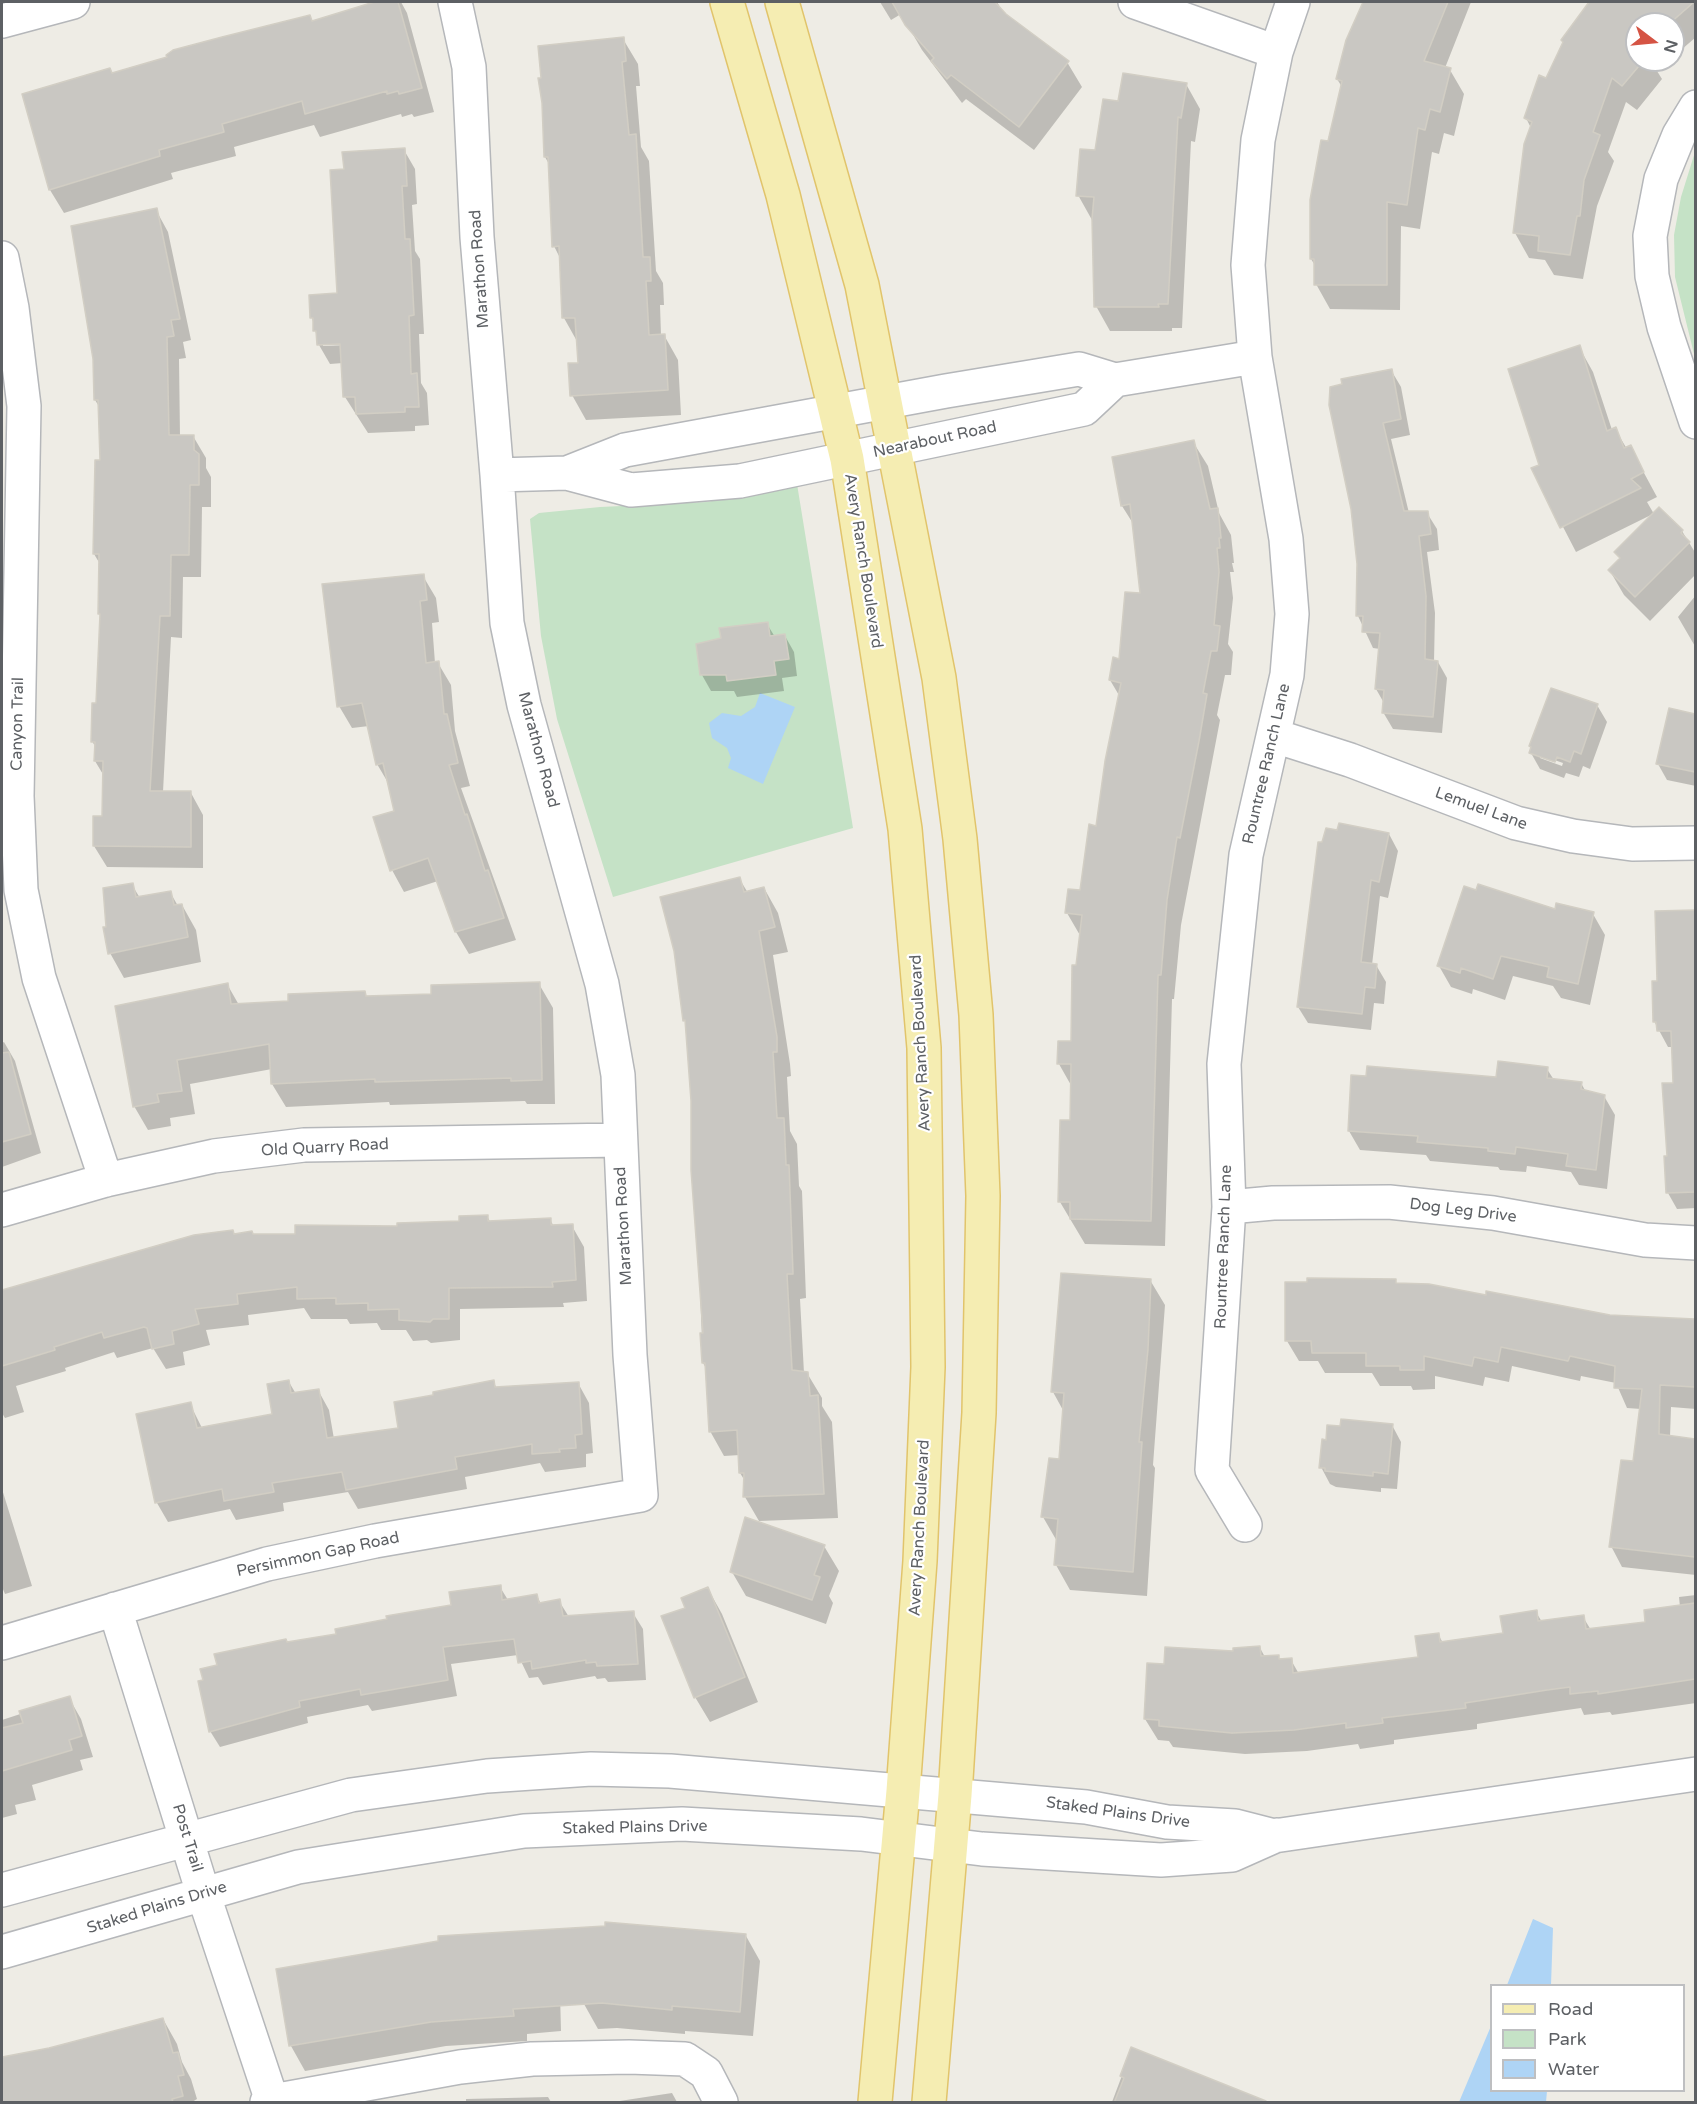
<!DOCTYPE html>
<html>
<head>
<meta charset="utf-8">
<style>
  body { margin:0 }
  #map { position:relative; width:1697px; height:2104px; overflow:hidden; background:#eeece5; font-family:"Varela Round",sans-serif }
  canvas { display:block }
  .frame { position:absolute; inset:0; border:3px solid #5d6064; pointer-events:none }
  .legend { position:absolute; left:1490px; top:1984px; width:195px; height:108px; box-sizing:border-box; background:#fff; border:2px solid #bebfc1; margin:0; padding:8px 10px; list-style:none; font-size:18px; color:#5d6064 }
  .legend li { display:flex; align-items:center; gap:12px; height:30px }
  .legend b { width:30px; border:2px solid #bebfc1 }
  .north { position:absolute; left:1625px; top:12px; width:60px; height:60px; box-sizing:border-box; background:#fff; border:2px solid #bebfc1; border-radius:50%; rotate:106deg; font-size:16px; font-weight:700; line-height:24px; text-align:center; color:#5d6064 }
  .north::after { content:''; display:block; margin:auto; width:21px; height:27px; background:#d55444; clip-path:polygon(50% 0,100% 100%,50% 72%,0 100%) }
</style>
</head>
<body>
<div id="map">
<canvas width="1697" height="2104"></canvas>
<div class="frame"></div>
<ul class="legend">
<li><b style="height:8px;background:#f5edb2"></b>Road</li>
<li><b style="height:16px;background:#c5e2c6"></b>Park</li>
<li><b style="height:16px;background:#aed4f5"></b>Water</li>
</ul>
<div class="north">N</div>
</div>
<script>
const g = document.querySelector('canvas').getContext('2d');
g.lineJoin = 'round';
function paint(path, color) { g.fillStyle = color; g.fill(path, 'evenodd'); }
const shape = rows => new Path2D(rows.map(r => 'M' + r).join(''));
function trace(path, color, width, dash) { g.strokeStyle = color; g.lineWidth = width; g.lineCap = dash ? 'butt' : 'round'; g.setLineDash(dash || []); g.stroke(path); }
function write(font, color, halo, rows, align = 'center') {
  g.font = font + ' "Varela Round",sans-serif'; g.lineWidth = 4.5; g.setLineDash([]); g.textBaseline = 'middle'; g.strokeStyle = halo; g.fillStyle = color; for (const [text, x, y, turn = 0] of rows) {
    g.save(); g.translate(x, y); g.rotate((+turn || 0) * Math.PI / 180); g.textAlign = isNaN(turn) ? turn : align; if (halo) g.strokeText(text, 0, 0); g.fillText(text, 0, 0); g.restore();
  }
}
const green = shape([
  [1695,152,1695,358,1675,277,1674,235,1681,197],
  [797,484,853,828,613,897,557,719,541,636,530,519,539,513,600,507,707,502]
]);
const water = shape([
  [760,693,795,707,763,784,728,768,731,758,727,748,712,738,709,723,722,713,741,716,755,707],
  [1533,1919,1553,1928,1551,1985,1507,1985],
  [1491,2026,1492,2090,1547,2091,1546,2102,1459,2102]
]);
const shadow = shape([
  [373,2,401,2,407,13,434,112,414,117,412,114,402,117,401,114,320,137,314,125,234,147,236,156,171,173,173,179,64,213,50,190,112,75,309,16,313,22],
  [880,2,997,2,1005,15,1067,62,1082,87,1034,150,966,99,962,103,922,50,901,14,891,20],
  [1364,2,1471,2,1445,68,1450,70,1464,94,1454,136,1444,133,1439,154,1432,152,1420,229,1401,226,1400,310,1330,309,1316,284,1316,267,1311,259,1312,200,1342,87,1337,79,1347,41],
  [1591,2,1696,2,1696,37,1673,57,1673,24,1637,24,1637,60,1670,60,1657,71,1662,79,1637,110,1626,102,1608,152,1614,161,1597,206,1583,279,1554,275,1545,260,1529,258,1515,233,1531,128,1526,118,1547,80,1564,43,1562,40],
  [623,39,638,64,640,86,636,86,641,147,649,161,656,271,663,283,664,305,660,305,661,335,664,335,678,360,681,415,586,420,572,395,579,364,578,343,564,318,561,260,554,246,549,164,545,157],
  [1186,84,1200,109,1195,142,1191,141,1182,328,1172,328,1172,331,1110,331,1096,306,1092,220,1078,195,1096,151],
  [404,150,415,169,417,204,412,205,415,251,420,259,424,334,419,334,421,383,427,393,429,425,415,426,415,431,368,433,345,397,343,363,330,364,319,345,312,318,339,295,345,170],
  [348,342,348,345,323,346,323,343],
  [156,210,168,232,191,340,183,342,186,358,179,359,180,436,193,436,206,458,206,468,211,477,211,507,202,507,201,577,183,577,182,638,171,637,163,792,191,793,203,815,203,868,107,867,94,846,104,818,104,776,95,761,96,748,92,741,98,705,102,618,99,614,100,564,94,554,101,462,100,408,95,400],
  [1579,347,1593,372,1612,430,1615,429,1627,449,1630,447,1657,497,1647,502,1654,514,1659,509,1682,531,1696,554,1696,574,1650,621,1624,595,1610,571,1621,560,1616,552,1653,514,1576,552,1533,469,1540,465],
  [1391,370,1401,387,1410,435,1391,439,1409,513,1427,513,1437,529,1439,550,1427,552,1435,613,1434,662,1438,662,1447,678,1442,733,1393,729,1383,712,1384,703,1376,689,1380,649,1373,648,1358,616,1359,564,1353,508,1340,455,1330,393],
  [1193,442,1208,466,1219,513,1231,535,1234,563,1232,563,1234,572,1230,572,1233,598,1228,644,1233,652,1231,675,1225,675,1217,715,1220,720,1181,925,1174,999,1172,999,1165,1246,1085,1244,1060,1202,1071,1121,1072,1087,1059,1064,1073,1042,1081,937,1067,913,1082,892,1097,827,1120,697,1110,680,1120,660,1141,595,1134,525,1122,506],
  [423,576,436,598,439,622,432,623,435,663,438,663,451,685,455,731,470,786,461,788,516,940,469,954,456,932,438,881,404,892,392,870,396,812,390,786,377,764,369,726,352,728,339,706],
  [1696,595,1696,648,1678,617],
  [767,624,775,637,785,636,794,652,797,676,782,678,784,691,737,697,734,691,711,691,702,675],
  [1597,705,1607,722,1590,769,1583,766,1579,777,1566,773,1564,778,1540,769,1531,753,1530,746],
  [1540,755,1563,763,1562,766,1540,758],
  [1670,710,1696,715,1696,786,1667,780,1658,764],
  [1339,831,1389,834,1398,851,1388,898,1380,896,1372,965,1376,965,1386,982,1384,1004,1374,1003,1371,1030,1308,1023,1298,1007,1324,844],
  [739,878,748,893,764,888,778,913,788,952,773,955,790,1064,791,1076,787,1077,790,1131,797,1144,799,1186,802,1191,806,1298,800,1299,804,1373,807,1373,822,1398,822,1406,832,1422,838,1518,759,1521,745,1497,745,1481,740,1473,740,1455,724,1456,710,1431,707,1370,703,1363,692,1101,687,1025,684,1020],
  [132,885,140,898,170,892,178,906,182,905,196,930,201,962,124,978,110,953,108,928],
  [1556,910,1593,914,1605,935,1590,1005,1561,998,1553,986,1513,976,1505,1000,1473,989,1472,994,1451,987,1439,966],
  [1696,911,1696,1208,1677,1209,1668,1193,1674,1085,1673,1047,1668,1047,1654,1021,1659,982,1656,912],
  [227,984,239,1005,290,1003,365,993,367,997,433,995,539,984,553,1008,555,1104,527,1104,525,1101,390,1105,389,1102,286,1107,272,1084,272,1069,190,1084,195,1114,170,1118,171,1126,148,1130,134,1106],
  [4,1042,15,1061,41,1153,2,1167,2,1043],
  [1547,1069,1554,1080,1581,1083,1586,1092,1604,1096,1615,1115,1607,1189,1579,1185,1571,1172,1527,1166,1526,1172,1500,1170,1498,1167,1430,1161,1426,1155,1360,1150,1349,1131,1497,1079],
  [487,1216,491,1223,550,1219,554,1227,572,1226,584,1247,587,1301,563,1303,564,1307,460,1309,460,1340,431,1343,427,1340,413,1341,406,1330,381,1330,377,1323,350,1324,347,1319,311,1319,304,1308,248,1315,249,1325,206,1330,210,1345,183,1352,185,1365,166,1369,153,1348,117,1358,114,1352,65,1368,66,1371,16,1386,24,1412,5,1418,2,1413,2,1297,234,1235,297,1235,461,1223],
  [1150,1280,1165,1305,1153,1465,1155,1468,1147,1596,1070,1590,1056,1565,1058,1543,1043,1517,1061,1461,1064,1412,1053,1392],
  [1287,1284,1397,1284,1610,1316,1696,1321,1696,1409,1671,1407,1670,1437,1696,1440,1696,1575,1622,1567,1611,1546,1634,1463,1641,1409,1627,1408,1616,1383,1581,1376,1580,1381,1512,1366,1509,1382,1485,1377,1483,1386,1435,1376,1435,1389,1413,1390,1411,1386,1380,1386,1372,1373,1325,1373,1318,1361,1299,1361,1287,1341],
  [289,1382,296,1394,318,1390,329,1410,334,1439,400,1429,435,1396,493,1382,497,1388,578,1383,589,1403,593,1453,586,1454,586,1467,545,1472,540,1463,465,1477,467,1489,358,1509,348,1492,283,1503,284,1511,263,1515,236,1520,230,1509,168,1522,157,1503,138,1415,190,1404,202,1428,274,1415],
  [1392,1425,1401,1442,1397,1489,1381,1488,1381,1492,1336,1487,1330,1484,1321,1467],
  [2,1489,32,1586,5,1594,2,1587],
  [746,1519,824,1546,839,1571,829,1596,833,1603,826,1624,746,1596,732,1572],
  [500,1587,508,1600,537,1596,541,1604,559,1601,569,1617,633,1613,643,1629,646,1680,608,1682,605,1678,597,1679,595,1676,543,1685,538,1677,529,1678,518,1655,451,1664,457,1696,372,1711,368,1705,307,1717,308,1723,220,1747,210,1731,287,1644,338,1635,453,1606],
  [708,1589,722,1614,758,1702,710,1722,695,1697,687,1608],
  [1696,1595,1696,1703,1612,1715,1610,1712,1584,1715,1581,1708,1560,1711,1477,1724,1477,1729,1394,1740,1394,1744,1360,1749,1358,1744,1307,1751,1245,1754,1173,1747,1169,1741,1158,1740,1145,1719,1165,1665,1260,1648,1265,1657,1291,1660,1299,1674,1419,1658,1438,1634,1443,1643,1505,1634,1536,1612,1542,1622,1583,1617,1591,1630,1647,1624,1680,1607,1679,1597],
  [69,1698,81,1719,93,1757,80,1760,83,1770,32,1785,36,1800,15,1805,17,1814,2,1818,2,1720],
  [606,1928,746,1936,760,1961,753,2036,685,2031,685,2034,617,2028,598,2029,584,2004],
  [559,1956,561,2031,527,2034,527,2041,446,2046,305,2071,291,2046,278,1970],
  [163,2019,177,2044,182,2062,191,2079,197,2099,192,2102,2,2102,2,2058,23,2056],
  [1132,2049,1246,2102,1112,2102],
  [672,2093,677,2102,613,2102],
  [548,2097,551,2102,466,2102,466,2099]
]);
const building = shape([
  [374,2,398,2,422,88,399,94,398,91,387,94,387,91,305,114,302,101,222,124,224,132,159,150,160,156,49,190,22,94,110,68,112,73,167,57,166,55,173,50,222,37,310,15,312,21,374,2],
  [892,2,995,2,1006,14,1069,61,1019,127,951,75,947,79,931,61,934,58,905,25,892,2],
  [1363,2,1448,2,1424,61,1451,68,1440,112,1430,109,1425,130,1418,128,1407,205,1387,202,1387,285,1314,285,1314,259,1310,259,1310,200,1321,140,1328,141,1342,81,1336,79,1346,40,1363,2],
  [1589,2,1694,2,1669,24,1637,24,1637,60,1644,60,1622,86,1612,78,1593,132,1600,135,1584,180,1580,216,1577,216,1570,255,1538,251,1539,236,1513,233,1524,144,1532,122,1524,118,1539,75,1546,78,1563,42,1561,40,1589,2],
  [624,37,626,61,622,62,629,135,636,134,643,257,650,257,651,281,646,281,649,335,665,334,668,390,570,396,568,363,578,363,575,318,562,318,559,246,552,247,548,157,544,157,542,103,538,78,541,78,538,46,624,37],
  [1123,73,1187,83,1181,118,1178,117,1168,304,1158,304,1159,307,1094,307,1092,219,1094,197,1076,196,1080,149,1095,150,1103,99,1118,101,1123,73],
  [405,148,407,186,402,186,405,239,410,239,414,315,409,316,411,374,417,373,419,407,405,407,405,412,356,414,355,397,343,397,340,344,317,345,316,331,313,331,313,318,310,318,309,295,337,293,330,170,344,169,342,152,405,148],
  [157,208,180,319,171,320,174,336,167,337,169,435,194,435,194,450,199,454,199,485,190,485,189,555,171,555,170,616,160,616,150,791,191,791,191,847,93,846,93,816,102,816,103,761,94,761,95,742,91,742,92,703,96,703,100,614,98,614,99,554,93,554,95,460,100,460,98,400,94,400,93,359,71,226,157,208],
  [1580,345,1607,431,1616,427,1624,448,1631,445,1644,472,1631,479,1641,488,1560,528,1531,468,1539,465,1508,369,1580,345],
  [1392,369,1401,419,1383,423,1404,511,1428,511,1431,534,1419,536,1426,596,1425,659,1438,661,1433,717,1382,713,1384,690,1375,689,1380,633,1362,632,1363,616,1356,616,1357,564,1351,509,1329,405,1330,387,1342,384,1341,379,1392,369],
  [1194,440,1210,509,1218,508,1221,538,1219,538,1220,548,1217,548,1219,572,1214,625,1220,626,1217,651,1211,651,1203,693,1207,694,1199,741,1180,838,1177,837,1167,900,1161,975,1158,975,1151,1221,1070,1219,1070,1202,1058,1202,1060,1120,1070,1120,1071,1064,1057,1064,1058,1041,1071,1041,1072,965,1076,965,1082,915,1065,913,1068,889,1080,890,1089,824,1096,826,1105,761,1121,683,1109,680,1113,657,1119,659,1125,592,1140,593,1130,504,1121,506,1112,457,1194,440],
  [1659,507,1683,530,1681,533,1690,542,1635,597,1608,570,1620,558,1614,552,1659,507],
  [424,574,427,600,420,601,426,663,439,661,444,714,447,714,458,763,449,765,465,815,467,814,485,871,488,870,504,918,455,932,428,858,390,871,373,817,394,811,383,763,376,765,362,703,337,707,322,584,424,574],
  [768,622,770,636,785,634,789,659,774,661,776,675,727,681,726,675,700,675,696,644,721,638,719,628,768,622],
  [1551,688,1598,704,1581,754,1574,751,1570,762,1557,757,1555,762,1529,753,1531,747,1529,746,1551,688],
  [1669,708,1695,714,1695,772,1656,764,1669,708],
  [1339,823,1389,833,1379,882,1371,880,1361,962,1377,964,1375,988,1365,987,1362,1014,1297,1007,1318,842,1322,842,1326,828,1337,830,1339,823],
  [740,877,744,892,764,887,775,927,759,931,777,1037,777,1052,773,1052,777,1118,784,1118,786,1165,789,1165,793,1274,787,1274,792,1370,808,1372,810,1396,818,1395,824,1494,743,1497,744,1473,739,1473,737,1430,709,1432,705,1363,702,1363,700,1333,703,1333,691,1170,691,1101,685,1020,683,1021,674,951,660,897,740,877],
  [133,883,136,897,171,891,174,905,182,904,188,937,108,954,103,927,106,927,103,888,133,883],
  [1478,884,1555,909,1556,903,1594,912,1578,984,1547,977,1549,967,1501,956,1493,979,1461,968,1460,973,1437,966,1464,886,1476,890,1478,884],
  [1695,910,1695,1192,1666,1193,1664,1156,1667,1156,1662,1083,1673,1083,1671,1031,1657,1031,1656,1022,1653,1022,1652,981,1657,981,1655,911,1695,910],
  [540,982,542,1080,511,1081,511,1078,375,1082,375,1079,271,1084,269,1044,177,1060,182,1091,157,1094,159,1102,133,1107,115,1006,228,983,231,1004,288,1001,288,994,365,991,366,996,431,994,431,985,540,982],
  [9,1052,31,1134,2,1142,2,1053,9,1052],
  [1498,1061,1548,1067,1547,1078,1582,1082,1581,1089,1605,1095,1596,1170,1566,1166,1568,1154,1516,1147,1515,1154,1488,1151,1488,1148,1417,1142,1418,1136,1348,1131,1351,1075,1366,1076,1367,1066,1496,1077,1498,1061],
  [488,1215,488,1221,551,1218,551,1225,573,1224,576,1280,552,1282,553,1287,449,1288,449,1319,433,1319,430,1322,399,1320,399,1309,368,1310,368,1303,336,1304,336,1298,297,1299,297,1287,237,1294,238,1304,195,1309,199,1324,172,1331,174,1344,152,1349,147,1328,144,1327,104,1338,102,1332,54,1347,55,1350,2,1366,2,1290,194,1235,233,1230,234,1234,252,1231,253,1234,295,1234,295,1225,397,1226,397,1223,459,1221,459,1216,488,1215],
  [1061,1273,1151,1279,1148,1349,1139,1442,1142,1442,1133,1572,1054,1565,1058,1519,1041,1517,1049,1458,1059,1459,1064,1393,1051,1392,1061,1273],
  [1307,1278,1396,1279,1396,1283,1429,1284,1486,1295,1486,1291,1610,1315,1695,1319,1695,1387,1660,1385,1659,1434,1695,1439,1695,1557,1609,1547,1621,1460,1633,1461,1642,1389,1614,1388,1615,1366,1570,1356,1568,1361,1501,1347,1498,1362,1474,1357,1472,1366,1424,1356,1424,1370,1400,1370,1400,1366,1366,1366,1366,1353,1312,1353,1311,1341,1285,1341,1285,1282,1307,1282,1307,1278],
  [289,1380,291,1393,319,1389,327,1438,398,1428,394,1402,433,1395,433,1392,494,1380,495,1387,579,1382,582,1434,575,1435,576,1448,559,1449,560,1452,532,1454,532,1444,455,1457,457,1469,346,1490,342,1472,272,1483,274,1492,251,1496,224,1501,222,1489,155,1503,136,1414,191,1402,197,1428,272,1414,267,1384,289,1380],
  [1341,1419,1393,1424,1388,1474,1373,1472,1373,1476,1325,1471,1325,1468,1319,1468,1322,1439,1326,1440,1327,1425,1340,1426,1341,1419],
  [745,1517,825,1545,814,1575,820,1577,812,1600,730,1572,745,1517],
  [501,1585,502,1600,537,1594,539,1603,560,1599,563,1616,634,1611,638,1664,597,1666,596,1662,586,1663,586,1660,532,1669,531,1661,518,1663,514,1639,443,1647,448,1680,361,1695,360,1689,299,1701,300,1707,209,1732,198,1681,203,1680,200,1669,217,1665,214,1654,286,1639,287,1642,336,1634,335,1629,387,1619,386,1616,451,1605,449,1592,501,1585],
  [708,1587,745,1677,694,1698,661,1616,685,1608,681,1598,708,1587],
  [1695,1603,1695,1679,1598,1694,1598,1691,1570,1694,1570,1687,1547,1690,1465,1703,1466,1708,1382,1718,1383,1723,1346,1728,1346,1723,1294,1730,1232,1733,1159,1726,1159,1720,1144,1719,1147,1663,1164,1664,1165,1647,1233,1651,1233,1648,1260,1646,1261,1656,1279,1655,1279,1659,1292,1658,1293,1673,1418,1657,1415,1636,1439,1633,1440,1642,1503,1633,1500,1616,1537,1610,1538,1621,1584,1615,1586,1629,1645,1622,1644,1610,1695,1603],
  [70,1696,82,1736,69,1740,72,1750,2,1771,2,1728,23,1723,19,1711,70,1696],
  [605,1922,746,1934,740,2012,672,2006,672,2010,602,2003,513,2009,514,2016,431,2022,289,2046,276,1969,438,1941,438,1936,605,1926,605,1922],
  [163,2018,173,2053,178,2052,184,2075,178,2076,183,2096,172,2099,173,2103,2,2103,2,2057,49,2048,163,2018],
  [1131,2047,1266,2101,1266,2103,1114,2103,1124,2078,1120,2076,1131,2047]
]);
const minor = shape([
  [1135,2,1276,52],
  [2,21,73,2],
  [1696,107,1679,135,1661,179,1650,236,1652,276,1664,327,1696,422],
  [2,258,12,308,24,406,17,796,21,890,39,978,106,1180],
  [567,473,625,450,946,391,1079,369,1115,380,1255,357],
  [497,475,567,473,631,490,740,481,1084,409,1115,380],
  [1275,736,1350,760,1516,823,1573,836,1632,844,1696,843],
  [1229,1207,1273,1203,1389,1202,1493,1213,1645,1240,1696,1243],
  [2,1210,106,1180,214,1156,304,1145,620,1140],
  [1245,1525,1212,1470,1229,1207,1224,1064,1246,855,1287,675,1292,614,1286,539,1255,357,1248,265,1258,140,1276,52,1293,2],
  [115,1609,203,1893,272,2101],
  [2,1643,267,1564,375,1541,641,1495,630,1355,618,1075,602,984,524,705,507,623,497,475,477,237,469,67,455,2],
  [2,1890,351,1795,487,1776,591,1769,670,1771,1086,1807,1167,1822,1235,1826,1274,1836,1696,1774],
  [2,1952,298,1867,524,1831,682,1824,861,1834,982,1849,1161,1860,1232,1855,1277,1835],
  [267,2102,460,2067,532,2059,629,2057,685,2059,706,2073,721,2102]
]);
const major = shape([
  [727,2,783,195,847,459,905,829,924,1048,928,1367,920,1561,903,1791,875,2102],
  [782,2,862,285,939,678,960,839,976,1015,983,1196,979,1413,955,1795,929,2102]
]);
const streetNames = [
  ["Marathon Road",480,269,-94],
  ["Nearabout Road",935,440,-12],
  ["Avery Ranch Boulevard",863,561,81],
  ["Canyon Trail",18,724,-89],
  ["Marathon Road",538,750,75],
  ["Rountree Ranch Lane",1267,764,-77],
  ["Lemuel Lane",1481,809,20],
  ["Avery Ranch Boulevard",921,1043,-93],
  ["Old Quarry Road",325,1148,-3],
  ["Dog Leg Drive",1463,1211,7],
  ["Marathon Road",624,1226,-93],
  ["Rountree Ranch Lane",1224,1247,-88],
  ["Avery Ranch Boulevard",920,1528,-87],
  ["Persimmon Gap Road",318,1555,-12],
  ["Staked Plains Drive",1118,1813,8],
  ["Staked Plains Drive",635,1828,-1],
  ["Post Trail",187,1838,73],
  ["Staked Plains Drive",157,1908,-17]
];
paint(green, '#c5e2c6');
paint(water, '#aed4f5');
paint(shadow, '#0003');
paint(building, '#c9c7c2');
trace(building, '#d2cec4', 1.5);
trace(minor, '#b5b7ba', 36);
trace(major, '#e1c46b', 36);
trace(minor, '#fff', 33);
trace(major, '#f5edb2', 33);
write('16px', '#5d6064', '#fff', streetNames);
</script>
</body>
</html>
